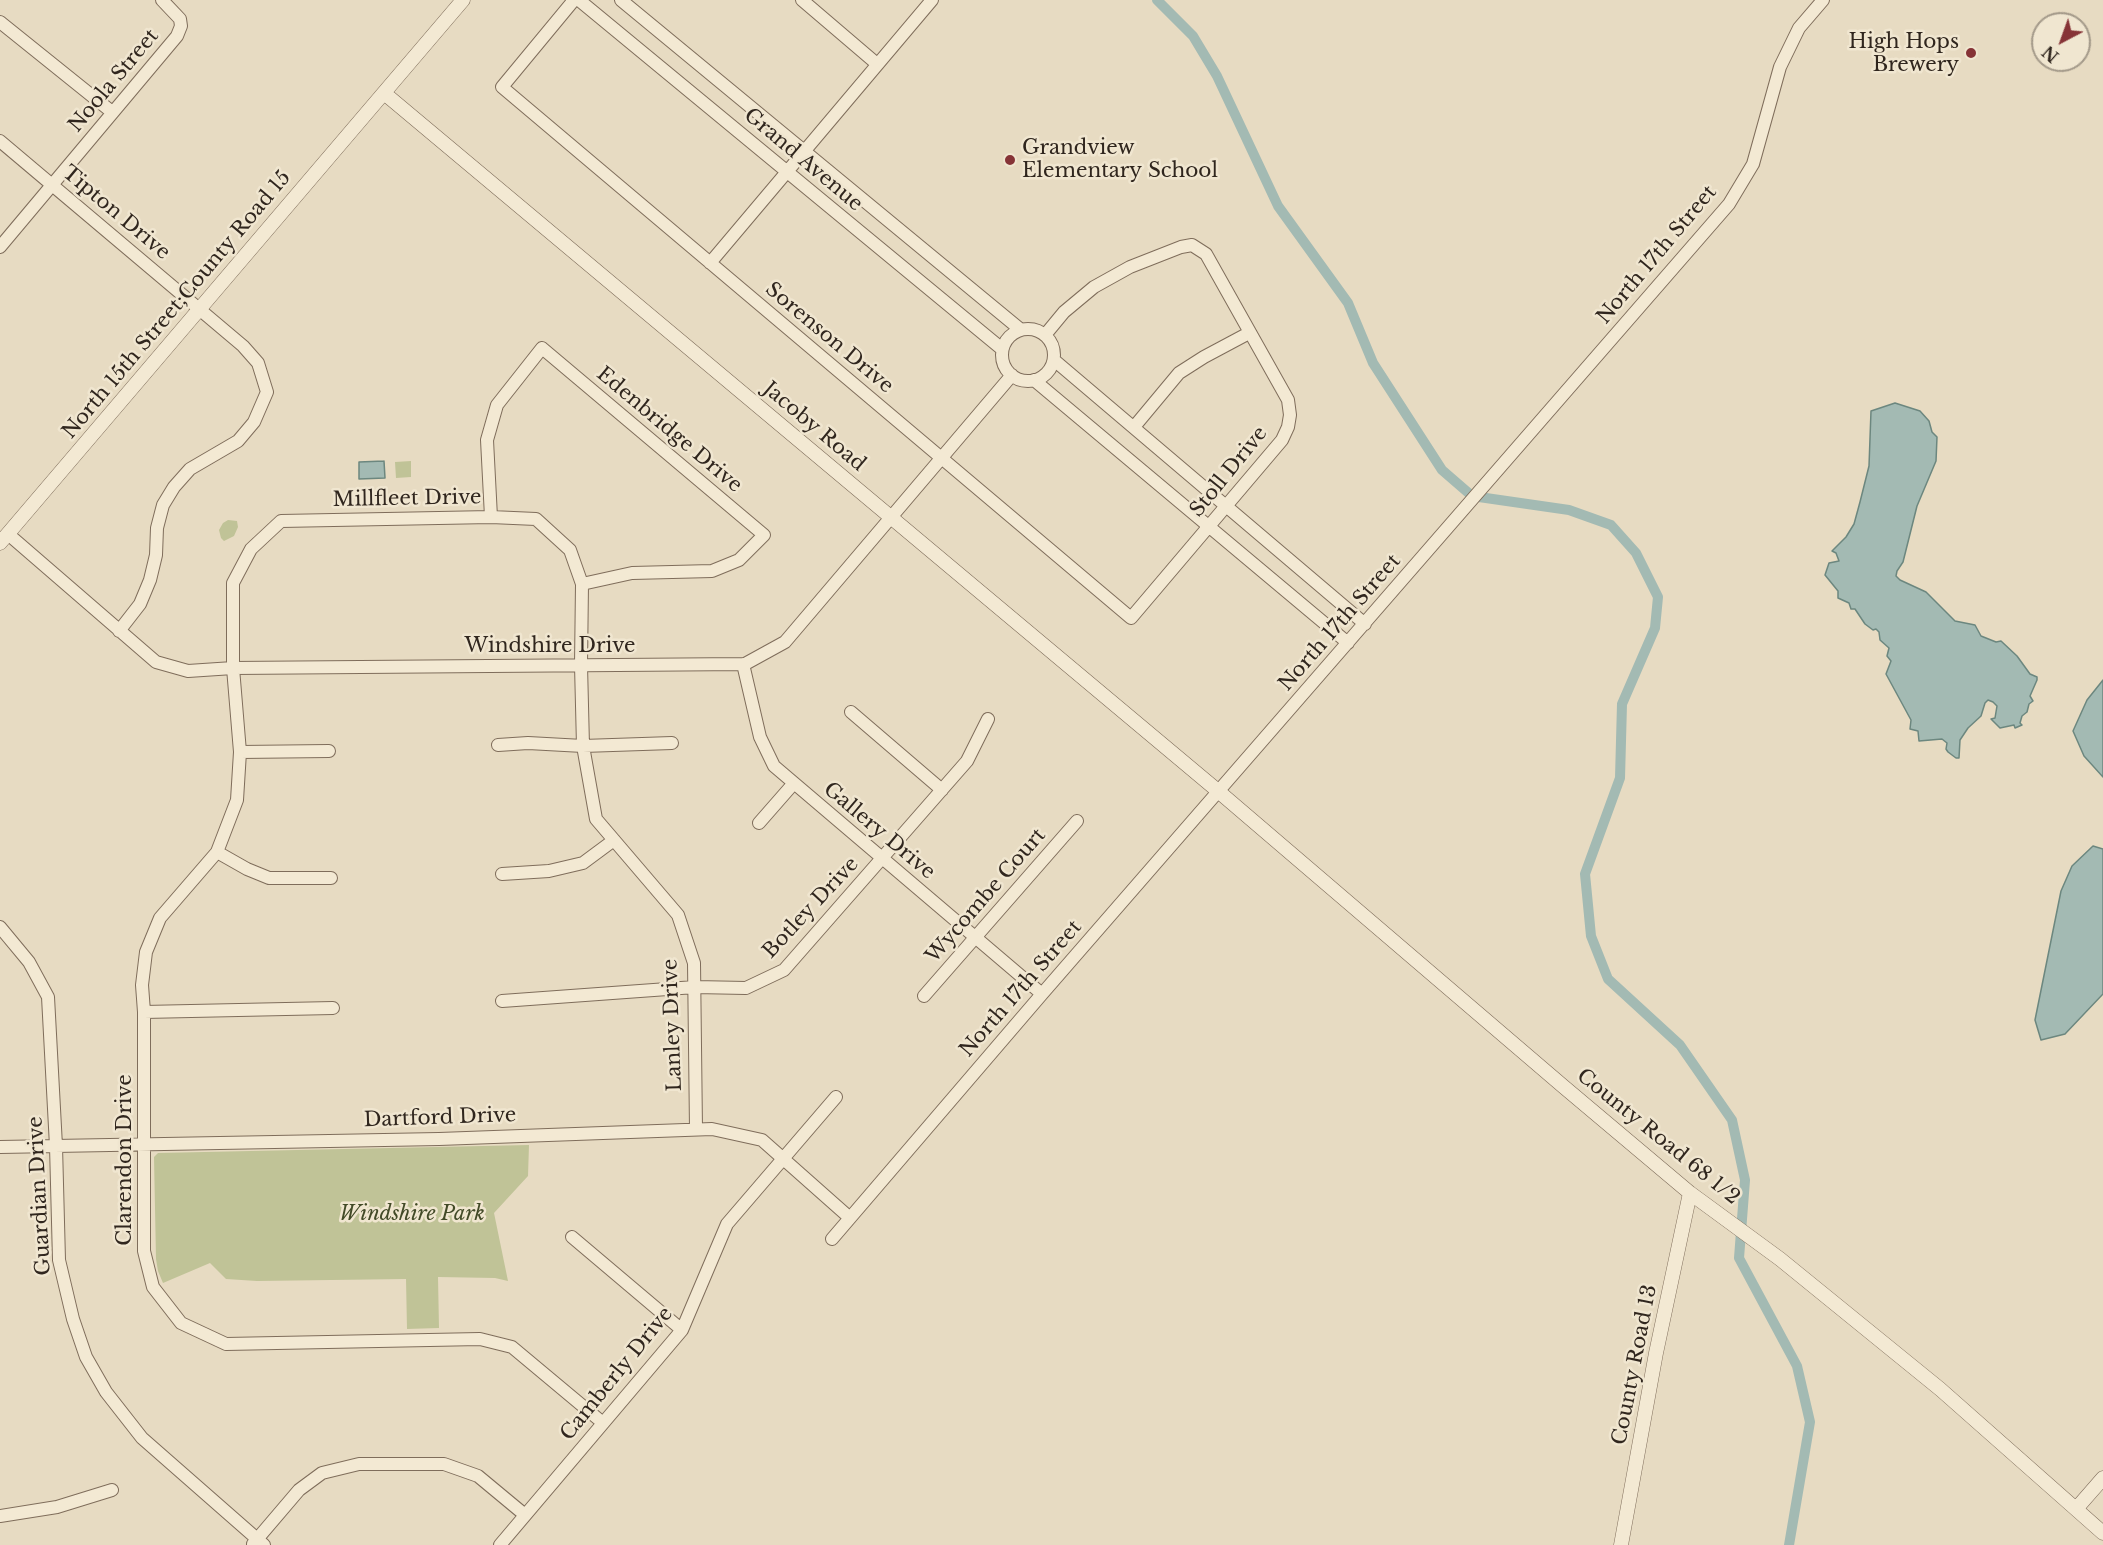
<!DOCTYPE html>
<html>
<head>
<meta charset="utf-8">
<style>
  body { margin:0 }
  #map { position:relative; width:2103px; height:1545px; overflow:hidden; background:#e7dbc2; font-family:"Libre Baskerville",serif }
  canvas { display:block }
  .north { position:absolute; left:2031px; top:12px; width:60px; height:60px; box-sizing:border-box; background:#f0e6d0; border:2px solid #a39989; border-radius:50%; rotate:221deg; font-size:16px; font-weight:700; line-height:24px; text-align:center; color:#30261e }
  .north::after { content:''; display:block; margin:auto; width:21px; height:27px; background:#863336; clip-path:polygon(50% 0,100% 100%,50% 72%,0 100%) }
</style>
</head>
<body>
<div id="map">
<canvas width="2103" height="1545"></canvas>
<div class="north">N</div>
</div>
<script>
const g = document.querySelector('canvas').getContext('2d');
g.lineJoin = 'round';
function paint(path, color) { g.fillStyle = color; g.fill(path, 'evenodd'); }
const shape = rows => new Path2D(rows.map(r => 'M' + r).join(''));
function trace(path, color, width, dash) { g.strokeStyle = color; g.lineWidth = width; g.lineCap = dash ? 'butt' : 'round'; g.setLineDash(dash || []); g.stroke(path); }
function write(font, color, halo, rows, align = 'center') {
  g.font = font + ' "Libre Baskerville",serif'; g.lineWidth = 5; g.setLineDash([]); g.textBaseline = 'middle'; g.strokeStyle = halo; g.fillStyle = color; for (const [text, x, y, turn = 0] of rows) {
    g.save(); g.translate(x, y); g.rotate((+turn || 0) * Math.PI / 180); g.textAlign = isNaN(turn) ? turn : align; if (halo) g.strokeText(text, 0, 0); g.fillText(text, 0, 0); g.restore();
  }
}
const green = shape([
  [411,461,411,477,396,478,395,462],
  [228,520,237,521,238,527,234,536,224,541,221,538,219,530,223,523],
  [529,1145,528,1176,494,1213,508,1281,495,1278,438,1277,439,1328,407,1329,406,1279,257,1281,226,1279,210,1263,163,1283,158,1271,156,1259,154,1157,158,1153]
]);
const water = shape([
  [1895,403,1920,411,1929,421,1932,432,1937,437,1936,461,1917,506,1903,562,1897,571,1896,576,1900,580,1926,592,1955,621,1975,625,1981,636,1996,642,2001,641,2017,656,2030,674,2037,677,2037,680,2030,696,2033,701,2029,704,2027,712,2022,716,2020,723,2022,725,2015,728,2014,725,2000,728,1991,719,1995,718,1997,706,1993,702,1988,700,1985,703,1981,716,1968,728,1960,740,1959,758,1956,758,1948,752,1946,749,1947,743,1942,739,1919,741,1918,731,1910,729,1911,720,1886,674,1891,661,1887,656,1889,648,1880,640,1879,632,1876,629,1873,630,1865,624,1855,609,1851,609,1849,603,1838,598,1838,591,1825,575,1829,563,1839,561,1836,553,1832,551,1846,537,1854,524,1860,502,1869,466,1871,411,1895,403],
  [384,461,385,478,359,479,359,462,384,461],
  [2103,680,2103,777,2084,756,2073,731,2087,700,2103,680],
  [2093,846,2103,849,2103,994,2065,1034,2041,1040,2035,1020,2061,891,2072,866,2093,846]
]);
const canal = shape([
  [1157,0,1193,36,1217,76,1278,206,1348,303,1373,363,1442,470,1472,496,1569,510,1611,525,1636,553,1658,597,1655,628,1622,704,1620,778,1585,874,1591,936,1608,979,1680,1045,1732,1120,1745,1180,1739,1258,1797,1366,1810,1422,1789,1545]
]);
const minor = shape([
  [574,0,502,87,1131,618,1282,440,1288,427,1290,415,1288,400,1206,254,1192,245,1181,247,1130,267,1094,287,1064,312,1045,335],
  [579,0,1002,349],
  [621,0,1021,330],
  [802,0,877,64],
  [0,22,112,112],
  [0,141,243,346,258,363,267,392,254,422,238,441,190,469,174,487,163,505,157,528,156,555,150,580,140,604,119,631],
  [0,247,177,36,181,26,180,19,162,0],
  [710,263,932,0],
  '1002 355a26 26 0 1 1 52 0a26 26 0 1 1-52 0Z',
  [1054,360,1365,624],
  [1034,380,1348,643],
  [1134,427,1179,373,1204,357,1249,333],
  [491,517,487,440,497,405,542,348,764,535,739,560,712,571,632,573,582,584],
  [8,534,156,662,188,671,233,668,745,664,785,642,1012,375],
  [743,664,760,737,774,766,1042,994],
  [851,712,942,790],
  [498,745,528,743,583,746,672,743],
  [240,752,329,751],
  [759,823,794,783],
  [217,852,247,869,269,878,331,878],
  [502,874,549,871,583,863,614,840],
  [0,927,29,962,48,997,56,1146,59,1260,73,1319,86,1357,106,1392,142,1438,264,1545],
  [924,996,1077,821],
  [502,1001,695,987,746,988,784,970,967,761,988,719],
  [144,1012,333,1008],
  [0,1147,439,1139,712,1129,762,1140,850,1218],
  [572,1237,682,1330],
  [832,1239,1042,994,1729,204,1753,164,1780,67,1799,28,1823,0],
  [603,1423,512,1347,480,1339,226,1344,181,1323,153,1287,144,1251,144,1012,142,985,146,952,160,918,217,852,237,800,240,752,233,668,233,583,251,549,281,521,491,517,536,519,570,550,582,584,581,665,583,746,596,819,678,915,694,963,696,1129],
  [0,1516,57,1507,112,1490],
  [253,1544,299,1490,322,1473,359,1464,444,1464,478,1476,525,1515],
  [500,1545,682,1330,727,1224,836,1097]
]);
const tertiary = shape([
  [384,93,1218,791,1564,1087,1690,1193,1780,1259,1940,1389,2103,1533],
  [0,543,463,0],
  [2076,1509,2103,1478],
  [1621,1545,1656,1353,1690,1193]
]);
const markers = [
  [1971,53,6,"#863336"],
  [1010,160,6,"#863336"]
];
const poiNames = [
  ["High Hops",1959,42],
  ["Brewery",1959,65],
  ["Grandview",1022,148,"left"],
  ["Elementary School",1022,171,"left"]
];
const streetNames = [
  ["Noola Street",114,81,-50],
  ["Grand Avenue",803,160,40],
  ["Tipton Drive",116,213,40],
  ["North 17th Street",1657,255,-50],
  ["North 15th Street;County Road 15",177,305,-50],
  ["Sorenson Drive",829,338,40],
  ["Jacoby Road",814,427,40],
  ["Edenbridge Drive",669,430,40],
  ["Stoll Drive",1229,472,-51],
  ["Millfleet Drive",407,499,-1],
  ["North 17th Street",1340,623,-49],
  ["Windshire Drive",550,646],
  ["Gallery Drive",879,831,40],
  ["Wycombe Court",986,896,-49],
  ["Botley Drive",811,908,-47],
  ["North 17th Street",1021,989,-49],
  ["Lanley Drive",673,1025,-92],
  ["Dartford Drive",440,1118,-2],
  ["County Road 68 1/2",1658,1137,39],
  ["Clarendon Drive",125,1160,-90],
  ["Guardian Drive",40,1196,-93],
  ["County Road 13",1635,1365,-79],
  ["Camberly Drive",617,1374,-51]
];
const parkNames = [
  ["Windshire Park",412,1214]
];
paint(green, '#c0c397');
paint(water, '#a3bab3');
trace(water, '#6c877f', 1.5);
trace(canal, '#a3bab3', 10);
trace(minor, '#7f6d5b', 14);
trace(tertiary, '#7f6d5b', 15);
trace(minor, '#f3e9d3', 12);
trace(tertiary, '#f3e9d3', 14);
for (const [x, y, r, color] of markers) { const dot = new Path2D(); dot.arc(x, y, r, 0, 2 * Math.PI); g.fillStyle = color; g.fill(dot); trace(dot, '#f0e6d0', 2); }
write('20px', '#30261e', '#f0e6d0', poiNames, 'right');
write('20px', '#30261e', '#f0e6d0', streetNames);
write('italic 20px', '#424a27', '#f0e6d0', parkNames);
</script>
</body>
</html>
